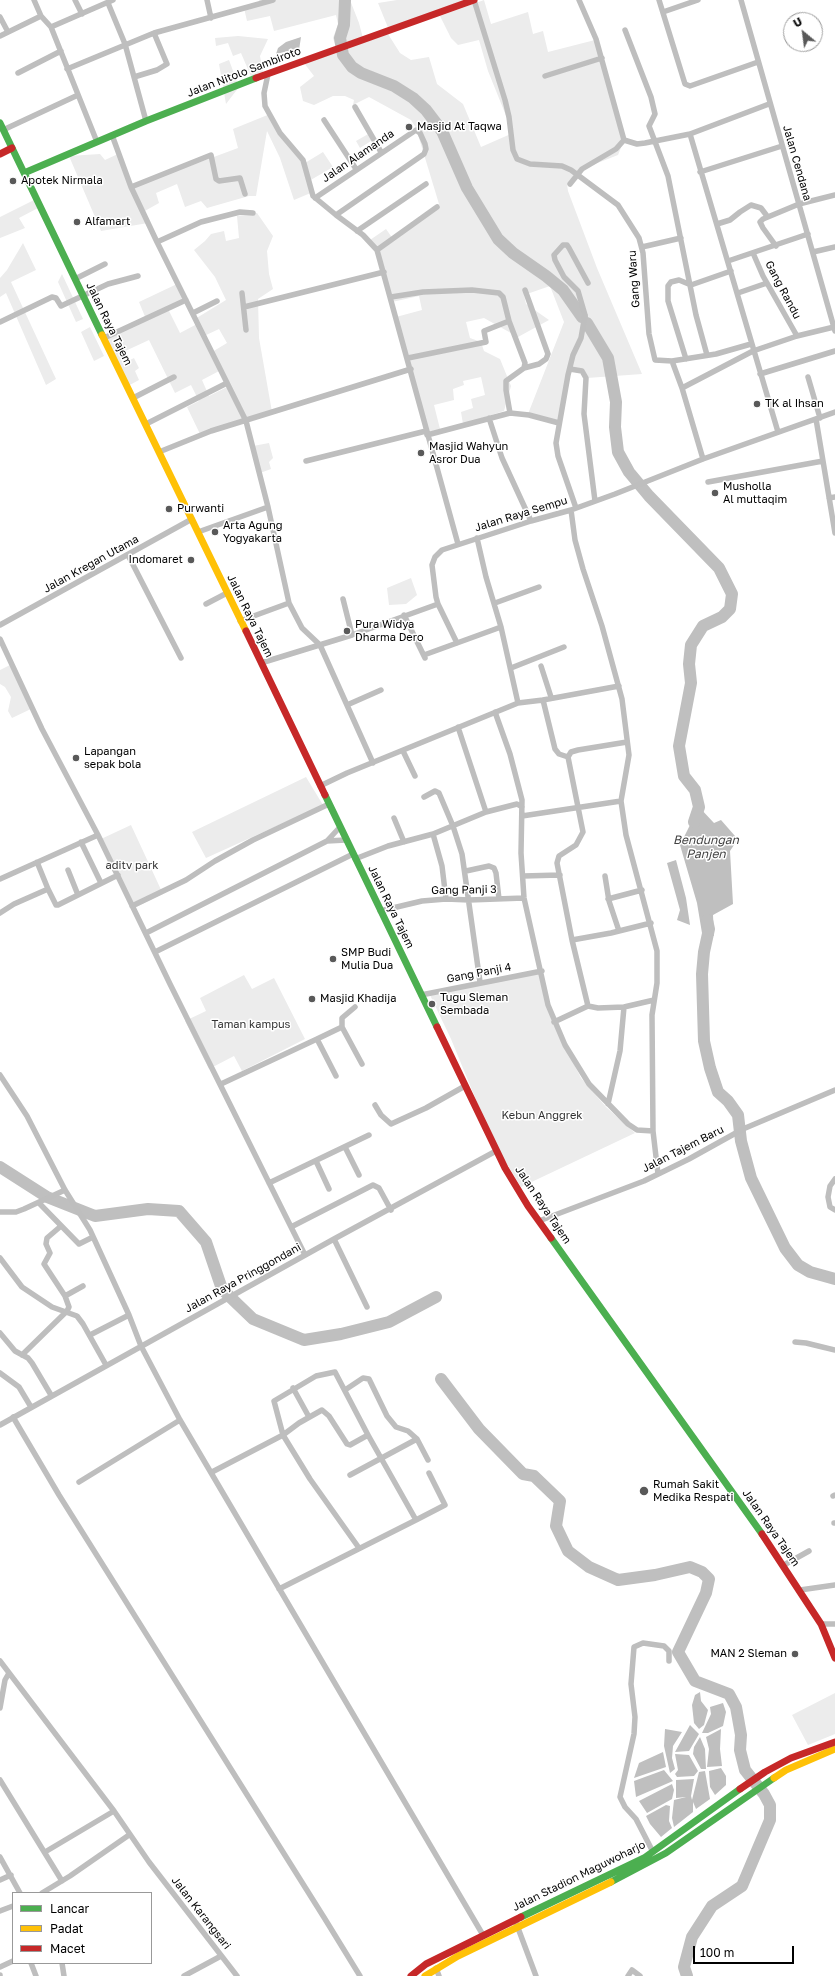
<!DOCTYPE html>
<html>
<head>
<meta charset="utf-8">
<style>
  body { margin:0 }
  #map { position:relative; width:835px; height:1976px; overflow:hidden; background:#fff; font-family:"Golos Text",sans-serif }
  canvas { display:block }
  .legend { position:absolute; left:12px; top:1892px; width:140px; height:72px; box-sizing:border-box; background:#fff; border:1px solid #999; margin:0; padding:5px 7px; list-style:none; font-size:12px; color:#000 }
  .legend li { display:flex; align-items:center; gap:8px; height:20px }
  .legend b { width:20px; border:1px solid #999 }
  .north { position:absolute; left:783px; top:12px; width:40px; height:40px; box-sizing:border-box; background:#fff; border:1px solid #999; border-radius:50%; rotate:331deg; font-size:11px; font-weight:700; line-height:16px; text-align:center; color:#000 }
  .north::after { content:''; display:block; margin:auto; width:14px; height:18px; background:#595959; clip-path:polygon(50% 0,100% 100%,50% 72%,0 100%) }
  .scale { position:absolute; left:693px; top:1946px; width:101px; height:18px; box-sizing:border-box; border:2px solid #000; border-top:0; padding-left:5px; font-size:12px; line-height:14px; white-space:nowrap; color:#000; -webkit-text-stroke:3px #fff; paint-order:stroke }
</style>
</head>
<body>
<div id="map">
<canvas width="835" height="1976"></canvas>
<ul class="legend">
<li><b style="height:5px;background:#4caf50"></b>Lancar</li>
<li><b style="height:5px;background:#ffc107"></b>Padat</li>
<li><b style="height:5px;background:#c62828"></b>Macet</li>
</ul>
<div class="north">U</div>
<div class="scale">100 m</div>
</div>
<script>
const g = document.querySelector('canvas').getContext('2d');
g.lineJoin = 'round';
function paint(path, color) { g.fillStyle = color; g.fill(path, 'evenodd'); }
const shape = rows => new Path2D(rows.map(r => 'M' + r).join(''));
function trace(path, color, width, dash) { g.strokeStyle = color; g.lineWidth = width; g.lineCap = dash ? 'butt' : 'round'; g.setLineDash(dash || []); g.stroke(path); }
function write(font, color, halo, rows, align = 'center') {
  g.font = font + ' "Golos Text",sans-serif'; g.lineWidth = 3; g.setLineDash([]); g.textBaseline = 'middle'; g.strokeStyle = halo; g.fillStyle = color; for (const [text, x, y, turn = 0] of rows) {
    g.save(); g.translate(x, y); g.rotate((+turn || 0) * Math.PI / 180); g.textAlign = isNaN(turn) ? turn : align; if (halo) g.strokeText(text, 0, 0); g.fillText(text, 0, 0); g.restore();
  }
}
const green = shape([
  [259,0,350,0,359,23,364,42,388,34,400,53,411,60,429,57,437,84,463,104,481,147,513,133,488,71,479,40,458,45,451,38,440,16,484,0,491,24,528,12,533,34,543,31,548,52,595,40,624,140,618,155,577,171,567,184,568,191,597,268,642,374,587,378,582,371,569,368,557,422,528,414,564,322,550,286,524,295,526,304,549,320,518,337,484,318,466,322,470,338,481,342,484,351,500,359,511,386,504,411,463,424,461,412,473,408,471,399,485,395,481,377,463,381,464,385,453,389,454,400,434,405,440,429,427,432,396,317,422,310,419,296,392,302,378,249,370,240,386,229,393,239,439,204,416,128,411,120,369,97,353,105,354,100,345,96,333,96,314,105,303,101,300,87,314,76,304,63,337,51,333,38,338,24,336,15,274,31,270,16,247,21,244,8,260,3],
  [397,0,468,0,389,30,378,3],
  [238,36,268,39,260,56,264,77,253,81,241,53,233,56,228,43,216,46,215,38],
  [229,60,239,87,226,104,219,64],
  [270,114,279,130,305,163,323,152,333,167,309,181,313,192,294,200,280,158,267,131,256,196,249,196,207,208,201,201,185,207,177,184,156,193,159,203,143,212,148,223,101,231,69,156,100,154,105,160,120,153,133,187,238,148,233,129],
  [370,133,374,139,360,148,356,141],
  [34,200,38,208,19,218,25,228,0,238,0,217],
  [257,213,273,236,267,251,269,274,273,289,258,299,259,338,272,412,201,436,187,407,199,401,191,385,175,393,149,340,121,353,126,362,134,358,139,368,135,371,139,380,126,387,103,339,146,319,139,302,177,284,186,300,168,309,180,333,197,324,195,319,226,300,215,277,194,250,205,241,211,234,224,231,226,241,239,238,237,216],
  [219,329,227,343,212,352,204,336],
  [221,370,229,386,209,396,202,380],
  [23,243,36,270,11,282,56,379,46,385,6,293,0,297,0,278,7,270],
  [62,274,83,319,76,322,58,282],
  [90,327,104,356,94,361,81,332],
  [269,443,273,458,269,462,271,469,260,473,253,446],
  [411,578,417,595,406,604,389,605,387,588],
  [12,664,33,708,12,718,8,711,11,697,5,687,0,684,0,670],
  [306,777,323,805,206,858,192,832],
  [131,825,163,894,134,908,101,839],
  [541,972,555,1026,581,1078,606,1107,635,1133,521,1187,493,1141,451,1039,430,995],
  [244,975,252,989,274,978,305,1039,242,1071,234,1056,209,1069,185,1021,206,1011,200,998],
  [835,1693,835,1734,808,1745,792,1715]
]);
const water = shape([
  [301,37,299,50,295,53,288,51,276,54,278,48,286,42],
  [699,807,714,823,721,820,735,836,736,842,730,851,733,904,713,915,714,936,702,933,697,903,680,845],
  [676,860,686,898,690,925,677,920,680,910,667,863],
  [700,1692,701,1701,708,1710,704,1725,699,1729,694,1723,692,1705,695,1695],
  [723,1703,726,1712,723,1726,708,1733,702,1733,711,1714,710,1707],
  [690,1725,699,1734,689,1751,675,1752],
  [665,1729,682,1732,673,1746,672,1758,675,1769,670,1773,664,1746],
  [721,1729,720,1749,722,1766,707,1767,709,1749,706,1737],
  [700,1737,705,1749,706,1769,701,1769,693,1754,694,1747],
  [663,1752,666,1767,634,1778,639,1763],
  [675,1754,689,1755,698,1771,694,1776,677,1777,675,1774,678,1770],
  [721,1768,726,1776,726,1785,715,1795,710,1787,709,1771],
  [664,1770,673,1781,636,1797,634,1781],
  [705,1771,710,1799,696,1809,693,1802,693,1812,674,1827,672,1818,674,1800,686,1797,676,1798,676,1780,694,1779,691,1796,692,1800,699,1772],
  [672,1784,674,1790,672,1799,647,1813,639,1801],
  [666,1805,670,1806,669,1821,672,1828,661,1837,650,1824,646,1816]
]);
const river = shape([
  [345,0,344,25,340,38,343,55,352,67,361,73,394,86,413,98,426,110,442,131,467,188,498,239,513,253,546,276,563,290,582,317],
  [587,323,608,358,616,402,615,427,618,452,629,472,649,496,719,568,732,594,730,609,722,617,703,626,691,645,689,664,691,683,679,746,684,776,695,790,699,807,694,822],
  [707,920,709,929,704,952,702,974,704,1041,710,1068,718,1092,728,1101,738,1115,741,1141,751,1178,785,1248,798,1265,810,1272,835,1279],
  [0,1167,47,1197,95,1216,148,1209,179,1211,206,1242,222,1289,227,1294,253,1319,304,1340,341,1334,389,1322,436,1297],
  [441,1379,479,1429,523,1474,534,1476,560,1501,556,1526,568,1551,589,1567,618,1580,655,1575,690,1567,702,1572,709,1579,706,1593,678,1652,695,1681,729,1694,736,1707,741,1735,740,1750,745,1770,764,1794,770,1805,770,1820,742,1886,712,1906,692,1937,684,1967,687,1976]
]);
const street = shape([
  [34,0,41,16,51,27,97,142],
  [75,0,82,14],
  [207,0,211,18],
  [474,0,505,100,509,117,513,150,517,159,530,164,562,166,571,170,618,205,639,238,643,253,649,334,655,360,672,361,716,354,751,344],
  [579,0,596,39,624,140,637,144,645,143,690,134,769,104],
  [659,0,685,84,690,86,758,62],
  [741,0,835,331],
  [108,3,125,44,146,121],
  [663,12,698,0],
  [0,17,8,32],
  [51,27,113,0],
  [625,30,651,97,655,114,649,126,668,176,696,315,707,355],
  [0,36,41,16],
  [67,69,154,33,273,0],
  [18,73,61,51],
  [268,74,264,93,265,106,280,133,303,160,313,196,336,215,363,235,377,250,458,544],
  [545,76,602,58],
  [134,77,157,70,167,64,154,33],
  [355,107,381,152],
  [324,120,356,169],
  [3,130,78,95],
  [690,134,778,432],
  [112,135,131,187,157,242],
  [700,172,782,146],
  [570,184,582,169,616,149,624,140],
  [131,187,211,155,216,179,219,181,240,178,245,194],
  [315,198,413,132,416,130,420,133,425,144,426,149,424,154,336,215],
  [253,213,240,212,201,222,157,242,246,421,268,507,289,603,302,628,320,645,373,763],
  [717,224,730,220,740,212,751,205,761,208,767,216],
  [357,231,426,184],
  [776,246,763,228,760,222,763,219,799,204,835,195],
  [642,247,681,238],
  [377,250,437,207],
  [813,252,835,247],
  [753,253,763,276,797,336],
  [728,261,808,234],
  [75,279,105,264],
  [242,293,246,330],
  [738,293,767,283],
  [391,297,423,292,472,290,499,293,503,297,509,321],
  [244,307,384,272],
  [193,313,217,301],
  [0,322,52,297,56,298,61,306,108,284,138,276],
  [104,338,186,300],
  [408,358,486,342,484,331,509,321,525,363,524,368,506,381,506,390,510,413],
  [686,359,668,301,668,286,671,282,679,280,691,285,731,271],
  [672,361,682,388,703,459],
  [524,368,539,364,546,359,548,354,525,290],
  [570,369,582,371,586,378,584,414,595,501],
  [760,374,835,351],
  [808,377,820,418],
  [682,388,753,351,797,336,834,327],
  [133,398,174,377],
  [489,418,502,458,531,521],
  [816,419,835,533],
  [146,424,227,383],
  [427,435,510,413,529,415,559,423],
  [159,452,211,431,411,369],
  [306,461,426,431],
  [708,482,823,461],
  [829,498,835,497],
  [576,508,558,456,556,443,568,375,573,355,581,338,585,315,578,291,564,277,555,260,554,255,563,245,567,245,569,248,588,283],
  [571,510,575,540,583,569,602,626,622,699,629,755,621,801,626,835,657,951,657,983,652,1015,653,1131],
  [198,532,268,507],
  [477,538,486,577,501,627,518,703],
  [128,555,181,658],
  [343,599,352,635],
  [495,603,539,587],
  [206,604,227,593],
  [404,615,425,658],
  [240,621,289,603],
  [0,625,192,519],
  [0,639,42,729,98,835,170,984,305,1255],
  [457,643,438,604,436,597,432,565,435,557,442,550,531,521,571,510,615,494,703,459,835,412],
  [424,655,501,627],
  [261,663,352,635,438,604],
  [541,666,551,697],
  [511,668,564,647],
  [543,700,555,749,559,754,568,757],
  [347,705,381,690],
  [495,712,510,754,522,800,521,853,524,898,548,1005,565,1045,589,1084,628,1124,637,1130,653,1131,658,1174],
  [458,727,486,812],
  [403,751,415,776],
  [320,786,347,773,518,703,543,700,619,686],
  [424,797,435,791,439,793,453,826,462,854,480,982],
  [522,816,621,801],
  [394,818,404,842],
  [433,834,442,866,446,899],
  [327,841,346,840],
  [81,842,101,883],
  [355,859,388,846,433,834,486,812,517,804,522,807],
  [37,862,48,889],
  [68,870,78,895],
  [466,871,489,866,494,868,496,873,499,899],
  [523,876,560,875],
  [605,876,609,901,619,931],
  [0,879,98,835],
  [608,899,642,890],
  [132,906,186,880,215,861,253,840,329,804],
  [380,911,422,901,446,899,469,900,524,898],
  [0,913,14,904,48,889,56,905,58,905,118,875],
  [146,933,327,841,340,827],
  [572,940,611,933,651,923],
  [155,952,353,854],
  [421,995,542,971],
  [588,1006,572,940,557,863,559,856,576,845,583,832,568,757,571,752,578,750,627,742],
  [554,1022,588,1006,598,1008,624,1007,654,1000],
  [342,1027,342,1018,355,1007],
  [317,1039,342,1027,362,1064],
  [0,1075,27,1116,65,1190,90,1230,129,1315,141,1346,180,1420,483,1935],
  [221,1084,317,1039,336,1076],
  [608,1104,620,1051,624,1007],
  [375,1105,381,1115,391,1124,426,1108,465,1086],
  [345,1147,359,1175],
  [316,1161,329,1189],
  [835,1179,830,1186,828,1197,830,1207,835,1210],
  [269,1183,369,1135],
  [39,1203,79,1244,93,1237],
  [0,1212,16,1212,24,1209,65,1190],
  [539,1221,644,1181,689,1159,743,1129,835,1090],
  [291,1227,373,1185,379,1188,391,1210],
  [334,1239,367,1307],
  [0,1258,22,1287,52,1307,77,1316,83,1324,106,1365],
  [65,1296,83,1286],
  [0,1333,15,1351,28,1358,32,1363,51,1395],
  [90,1335,129,1315],
  [795,1342,806,1343,835,1350],
  [22,1355,67,1311,69,1307,65,1296,44,1264,50,1253,46,1244,47,1238,61,1226],
  [0,1373,19,1387,31,1407],
  [293,1388,309,1417],
  [345,1390,363,1378,369,1379,387,1416,396,1427,408,1431,417,1439,428,1460],
  [13,1417,59,1495,325,1919,360,1976],
  [0,1425,334,1239,496,1151],
  [212,1472,283,1435,299,1423,322,1410,329,1416,347,1444,350,1445,368,1435,416,1520,279,1589],
  [350,1475,417,1439],
  [79,1482,180,1420],
  [833,1496,835,1495],
  [416,1520,445,1505,429,1473],
  [834,1523,835,1523],
  [359,1548,310,1479,283,1435,274,1401,316,1376,335,1372,368,1435],
  [784,1565,809,1551],
  [800,1590,835,1585],
  [821,1624,835,1624],
  [0,1661,114,1811,149,1862,237,1976],
  [0,1708,5,1680,9,1673],
  [0,1780,62,1881],
  [45,1852,114,1811],
  [653,1852,636,1819,625,1807,620,1797,634,1734,635,1717,631,1684,634,1647,643,1643,664,1646,669,1651,669,1661],
  [0,1857,20,1893],
  [0,1880,11,1875],
  [42,1893,70,1876,129,1835],
  [0,1911,13,1906],
  [515,1920,536,1976],
  [31,1963,36,1976],
  [62,1963,64,1976],
  [0,1967,13,1961],
  [436,1968,439,1976],
  [0,1975,0,1976],
  [184,1976,221,1956],
  [628,1976,632,1970,640,1976]
]);
const fast = shape([
  [0,123,102,335],
  [24,173,146,121,256,78],
  [325,795,437,1027],
  [551,1238,762,1534],
  [611,1882,666,1853,774,1778],
  [521,1917,644,1858,740,1789]
]);
const slow = shape([
  [102,335,246,631],
  [774,1778,786,1770,835,1749],
  [425,1976,458,1956,611,1882]
]);
const jam = shape([
  [256,78,474,0],
  [0,154,12,148],
  [246,631,325,795],
  [437,1027,505,1168,528,1206,551,1238],
  [762,1534,821,1624,835,1658],
  [740,1789,765,1772,791,1758,835,1742],
  [411,1976,426,1964,521,1917]
]);
const markers = [
  [409,127,4,"#595959"],
  [13,181,4,"#595959"],
  [77,222,4,"#595959"],
  [757,404,4,"#595959"],
  [421,453,4,"#595959"],
  [715,493,4,"#595959"],
  [169,509,4,"#595959"],
  [215,532,4,"#595959"],
  [191,560,4,"#595959"],
  [347,631,4,"#595959"],
  [76,758,4,"#595959"],
  [333,959,4,"#595959"],
  [312,999,4,"#595959"],
  [432,1004,4,"#595959"],
  [644,1491,5,"#595959"],
  [795,1654,4,"#595959"]
];
const streetNames = [
  ["Jalan Nitolo Sambiroto",244,72,-21],
  ["Jalan Alamanda",358,156,-34],
  ["Jalan Cendana",797,163,74],
  ["Gang Waru",634,279,-94],
  ["Gang Randu",783,290,62],
  ["Jalan Raya Tajem",109,324,64],
  ["Jalan Raya Sempu",521,514,-17],
  ["Jalan Kregan Utama",91,564,-29],
  ["Jalan Raya Tajem",250,616,64],
  ["Gang Panji 3",464,890,-1],
  ["Jalan Raya Tajem",391,907,64],
  ["Gang Panji 4",479,973,-11],
  ["Jalan Tajem Baru",683,1149,-27],
  ["Jalan Raya Tajem",543,1205,56],
  ["Jalan Raya Pringgondani",243,1278,-29],
  ["Jalan Raya Tajem",771,1528,55],
  ["Jalan Stadion Maguwoharjo",579,1876,-26],
  ["Jalan Karangsari",201,1913,52]
];
const poiNames = [
  ["Masjid At Taqwa",417,127],
  ["Apotek Nirmala",21,181],
  ["Alfamart",85,222],
  ["TK al Ihsan",765,404],
  ["Masjid Wahyun",429,447],
  ["Asror Dua",429,460],
  ["Musholla",723,487],
  ["Al muttaqim",723,500],
  ["Purwanti",177,509],
  ["Arta Agung",223,526],
  ["Yogyakarta",223,539],
  ["Indomaret",183,560,"right"],
  ["Pura Widya",355,625],
  ["Dharma Dero",355,638],
  ["Lapangan",84,752],
  ["sepak bola",84,765],
  ["SMP Budi",341,953],
  ["Mulia Dua",341,966],
  ["Tugu Sleman",440,998],
  ["Sembada",440,1011],
  ["Masjid Khadija",320,999],
  ["Rumah Sakit",653,1485],
  ["Medika Respati",653,1498],
  ["MAN 2 Sleman",787,1654,"right"]
];
const parkNames = [
  ["aditv park",132,866],
  ["Taman kampus",251,1025],
  ["Kebun Anggrek",542,1116]
];
const waterNames = [
  ["Bendungan",706,840],
  ["Panjen",706,854]
];
paint(green, '#ececec');
paint(water, '#bfbfbf');
trace(river, '#bfbfbf', 12);
trace(street, '#bebebe', 5.5);
trace(fast, '#4caf50', 7);
trace(slow, '#ffc107', 7);
trace(jam, '#c62828', 7);
for (const [x, y, r, color] of markers) { const dot = new Path2D(); dot.arc(x, y, r, 0, 2 * Math.PI); g.fillStyle = color; g.fill(dot); trace(dot, '#fff', 1.5); }
write('11px', '#000', '#fff', streetNames);
write('11px', '#000', '#fff', poiNames, 'left');
write('11px', '#333', '#fff', parkNames);
write('italic 12px', '#444', '#fff', waterNames);
</script>
</body>
</html>
